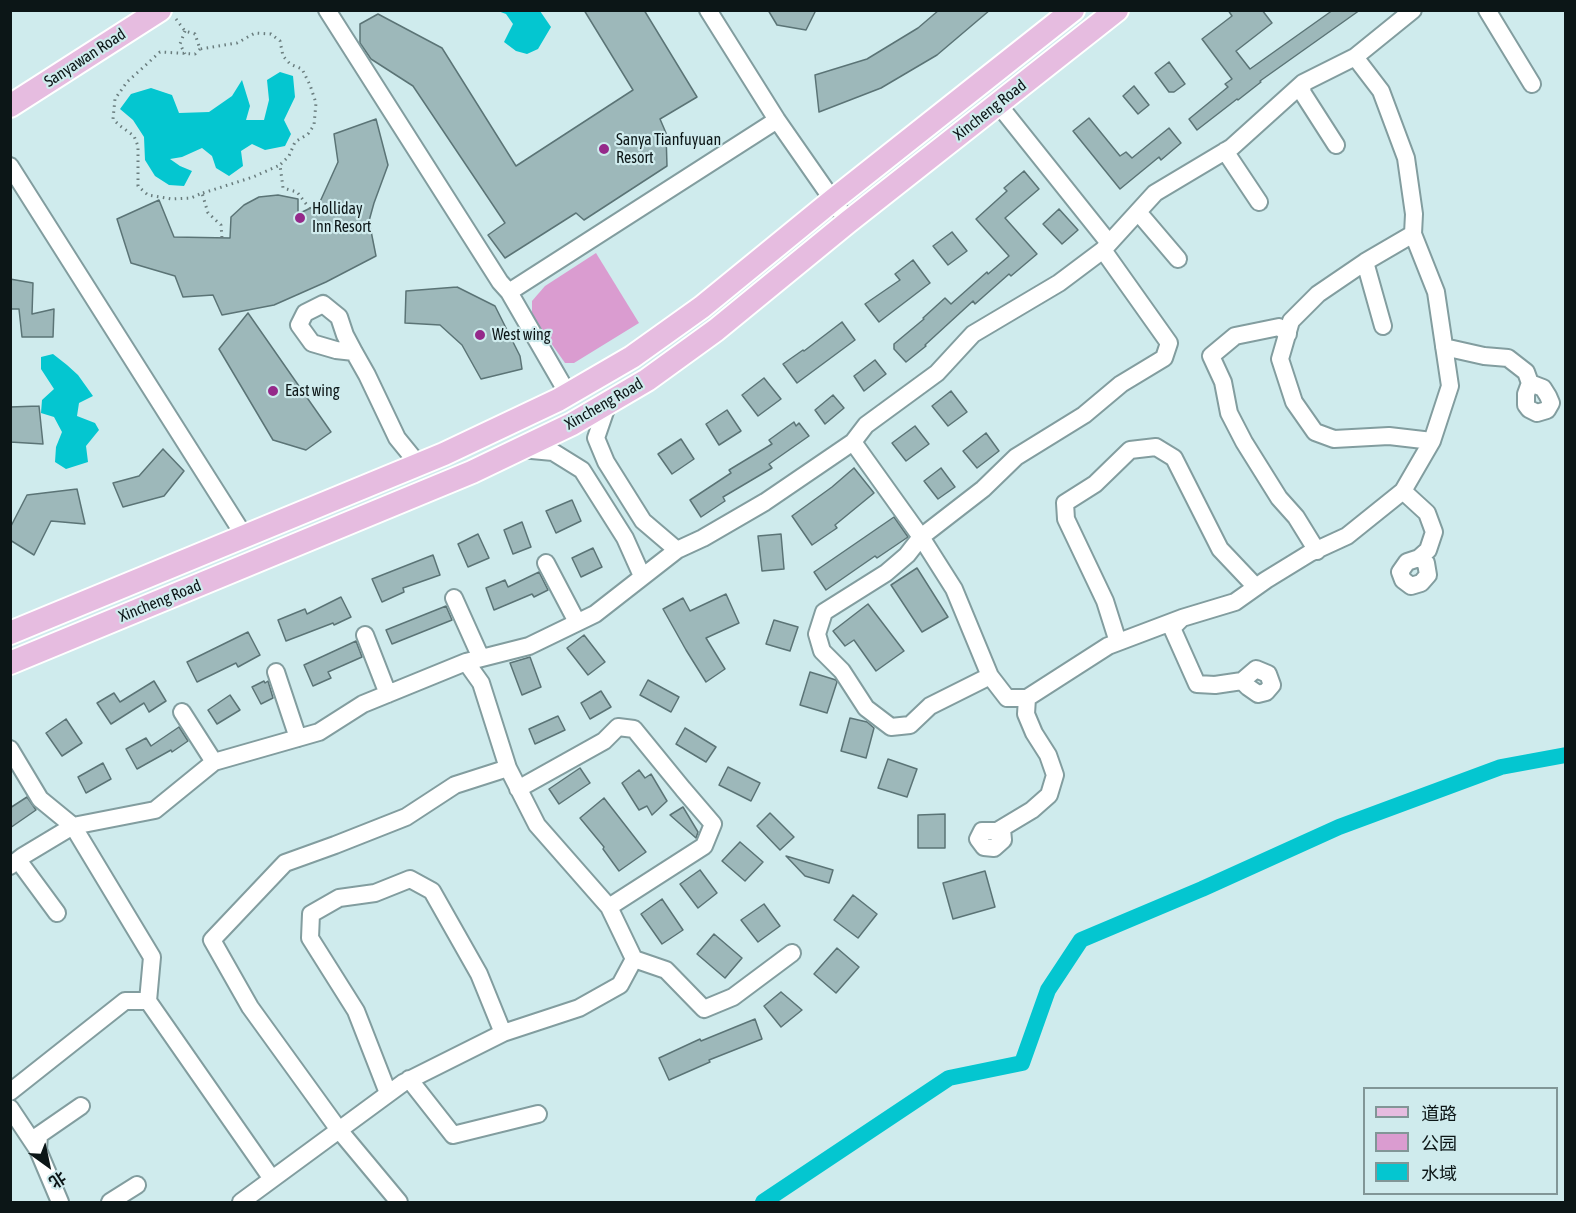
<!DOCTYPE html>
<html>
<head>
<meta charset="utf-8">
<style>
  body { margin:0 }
  #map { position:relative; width:1576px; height:1213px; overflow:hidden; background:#cfebed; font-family:"Asap Condensed","Noto Sans SC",sans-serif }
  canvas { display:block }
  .frame { position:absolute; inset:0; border:12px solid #0c1617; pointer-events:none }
  .legend { position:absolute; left:1363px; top:1087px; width:195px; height:108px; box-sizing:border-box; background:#cfebed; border:2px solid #819697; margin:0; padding:8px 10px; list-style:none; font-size:18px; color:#0c1617 }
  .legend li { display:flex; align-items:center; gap:12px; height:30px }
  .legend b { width:30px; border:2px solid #819697 }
  .north { position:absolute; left:18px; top:1135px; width:60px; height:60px; -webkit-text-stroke:4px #cfebed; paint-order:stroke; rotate:147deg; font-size:16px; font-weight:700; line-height:24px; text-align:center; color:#0c1617 }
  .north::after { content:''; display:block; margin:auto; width:21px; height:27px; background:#0c1617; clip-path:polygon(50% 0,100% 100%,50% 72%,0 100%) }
</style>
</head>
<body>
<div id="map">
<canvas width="1576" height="1213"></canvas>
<div class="frame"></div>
<ul class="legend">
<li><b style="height:8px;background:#e6bce0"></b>道路</li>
<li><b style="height:16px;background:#da9cd0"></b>公园</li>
<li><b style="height:16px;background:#04c6d0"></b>水域</li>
</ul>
<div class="north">北</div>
</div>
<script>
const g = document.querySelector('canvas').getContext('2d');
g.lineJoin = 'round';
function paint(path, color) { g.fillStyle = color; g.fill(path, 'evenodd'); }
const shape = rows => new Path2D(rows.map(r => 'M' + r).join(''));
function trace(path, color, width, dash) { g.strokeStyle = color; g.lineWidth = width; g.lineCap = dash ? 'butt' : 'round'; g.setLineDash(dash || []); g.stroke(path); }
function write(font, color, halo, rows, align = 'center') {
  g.font = font + ' "Asap Condensed",sans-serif'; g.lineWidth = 4.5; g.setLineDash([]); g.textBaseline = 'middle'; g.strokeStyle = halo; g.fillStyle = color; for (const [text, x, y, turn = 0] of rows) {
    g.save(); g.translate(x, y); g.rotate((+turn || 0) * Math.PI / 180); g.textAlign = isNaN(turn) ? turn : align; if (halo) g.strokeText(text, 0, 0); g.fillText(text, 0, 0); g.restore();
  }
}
const green = shape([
  [596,253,639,323,574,363,565,363,532,316,532,301,545,286]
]);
const water = shape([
  [498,11,540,11,551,27,538,49,527,54,516,51,504,42,513,24,506,14],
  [280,72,293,76,295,97,284,120,291,134,285,146,265,150,252,144,241,151,243,166,229,176,216,168,212,156,202,148,182,157,170,159,180,166,192,171,184,186,169,185,155,176,145,160,144,137,133,120,120,109,131,94,151,88,172,95,179,113,209,112,232,96,242,80,250,106,246,120,264,120,269,100,267,80],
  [53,354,67,365,78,375,93,396,79,403,77,416,95,423,99,430,86,446,88,462,66,469,55,462,56,447,62,432,54,417,41,413,42,400,54,389,41,369,41,357]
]);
const canal = shape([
  [763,1202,949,1078,1022,1063,1048,990,1081,940,1202,889,1339,827,1501,767,1566,755]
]);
const building = shape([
  [584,10,644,10,697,97,660,119,666,133,667,166,584,220,576,213,505,258,488,235,505,223,413,86,371,59,360,43,360,24,378,14,442,48,516,166,633,90,584,10],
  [768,10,816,10,806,30,777,25,768,10],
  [939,10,990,10,937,55,881,88,819,112,815,75,867,59,918,28,939,10],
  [1228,10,1262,10,1272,23,1236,51,1250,69,1333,10,1360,10,1260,81,1261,82,1238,100,1237,99,1197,130,1189,119,1228,87,1225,84,1232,79,1202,39,1232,16,1228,10],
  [1169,62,1185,84,1174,92,1169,92,1155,73,1169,62],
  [1134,86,1149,105,1138,114,1123,96,1134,86],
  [1089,118,1120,156,1126,152,1132,158,1169,128,1181,143,1161,160,1159,157,1120,189,1073,131,1089,118],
  [376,119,388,165,374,203,369,221,376,256,326,282,274,305,222,315,213,295,183,297,175,276,131,263,117,219,159,200,174,237,230,238,231,217,244,205,259,197,278,195,298,199,298,214,319,204,338,162,334,134,376,119],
  [1024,171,1039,189,1005,218,1037,254,1011,276,1009,274,975,304,973,301,925,345,926,346,906,362,894,349,894,344,924,319,923,318,945,298,951,304,987,272,988,274,1009,256,976,219,1007,191,1004,188,1024,171],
  [1059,209,1078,230,1062,244,1043,224,1059,209],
  [952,232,967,251,948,265,933,246,952,232],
  [913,260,930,283,879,322,865,304,900,280,895,274,913,260],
  [10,279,33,283,32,314,54,309,53,337,22,337,19,309,10,309,10,279],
  [457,287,495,306,520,356,522,369,481,379,462,345,440,325,405,323,406,291,457,287],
  [248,313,331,432,306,450,273,440,219,349,248,313],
  [842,322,855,340,797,383,783,364,803,350,804,351,842,322],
  [875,360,886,374,864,391,854,376,875,360],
  [764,378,781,399,758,416,742,395,764,378],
  [951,391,967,412,948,426,932,406,951,391],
  [833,395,844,408,825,424,815,410,833,395],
  [39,406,43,444,10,442,10,407,39,406],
  [727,410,741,431,719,445,706,424,727,410],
  [794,422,796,426,799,423,809,436,769,464,772,468,723,497,725,501,701,517,690,500,731,473,729,470,772,444,769,440,794,422],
  [915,426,929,444,906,461,892,443,915,426],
  [986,433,999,451,977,468,963,451,986,433],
  [681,439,694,459,672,474,658,454,681,439],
  [163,449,184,471,164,496,123,507,113,483,139,476,163,449],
  [854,468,874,493,835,525,837,528,812,545,792,516,832,487,854,468],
  [941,468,955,487,938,499,924,481,941,468],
  [77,489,85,524,51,521,34,555,10,540,10,528,27,495,77,489],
  [572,500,581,521,556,533,546,511,572,500],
  [894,517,908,537,877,558,875,556,826,590,814,572,894,517],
  [522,522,531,547,513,554,504,530,522,522],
  [478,534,489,558,468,567,458,544,478,534],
  [781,534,784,569,762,571,758,536,781,534],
  [593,548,602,567,581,577,572,558,593,548],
  [433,555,440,575,403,588,404,592,382,602,372,579,433,555],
  [917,568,948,617,922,632,891,585,917,568],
  [539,572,548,590,534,597,532,594,494,610,486,588,505,580,508,587,539,572],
  [726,594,739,623,706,638,725,669,706,682,686,650,663,609,683,598,690,611,726,594],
  [341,597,351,617,334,625,333,623,286,641,278,620,305,609,307,614,341,597],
  [868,604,904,651,876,671,854,640,845,646,833,631,868,604],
  [446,606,452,620,392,644,386,630,446,606],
  [774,620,798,627,790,651,766,644,774,620],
  [248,632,260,655,238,667,236,663,197,682,187,662,248,632],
  [584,635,605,662,588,675,567,648,584,635],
  [356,641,362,657,328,672,331,678,313,686,304,665,356,641],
  [530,657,541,687,522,695,510,663,530,657],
  [810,672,836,680,837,682,827,713,800,705,810,672],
  [648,680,679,697,671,712,640,695,648,680],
  [154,681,166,701,149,712,144,703,111,724,97,703,114,693,120,702,154,681],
  [264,681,265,683,268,681,273,698,261,704,252,687,264,681],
  [601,691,611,707,590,719,581,703,601,691],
  [230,695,240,710,217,724,208,710,230,695],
  [558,716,565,730,535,744,529,729,558,716],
  [850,718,867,722,874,728,866,758,841,751,850,718],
  [66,719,82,743,62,756,46,733,66,719],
  [179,727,188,741,172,752,171,750,137,769,126,749,146,738,151,746,179,727],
  [685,728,716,747,706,762,676,744,685,728],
  [888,759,917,769,907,797,878,788,888,759],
  [103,763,111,779,86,793,78,777,103,763],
  [728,767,760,783,751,801,719,785,728,767],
  [580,768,590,783,559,804,549,789,580,768],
  [639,770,645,778,651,774,667,801,652,815,647,806,639,810,622,783,639,770],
  [27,797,36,810,10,828,10,808,27,797],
  [604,798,646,852,619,871,603,849,604,847,580,818,604,798],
  [683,807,698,832,696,838,670,815,683,807],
  [770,813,794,837,780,850,757,826,770,813],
  [945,814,945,848,918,848,918,815,945,814],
  [740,842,763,862,745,881,722,861,740,842],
  [786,856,833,870,829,883,805,876,786,856],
  [700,870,717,893,698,908,680,884,700,870],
  [985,871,995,907,953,919,943,883,985,871],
  [853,895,877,914,858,938,834,920,853,895],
  [662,899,683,930,662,944,641,914,662,899],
  [764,904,780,926,758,942,741,920,764,904],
  [714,934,742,958,725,978,697,954,714,934],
  [837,948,859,967,836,993,814,974,837,948],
  [781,992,802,1010,781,1027,764,1006,781,992],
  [755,1019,762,1039,709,1060,710,1062,669,1080,659,1058,700,1039,701,1041,755,1019]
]);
const path = shape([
  [176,19,185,31,195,34,200,49,237,43,255,33,271,34,280,41,283,56,290,64,302,69,310,85,316,103,314,125,308,134,295,142,289,156,280,165,283,188,297,192,310,209],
  [185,31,180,44,185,54],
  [200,49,195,54,160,52,127,82,115,99,113,119,119,125,134,136,138,146,138,186,148,195,172,199,191,198,202,193,208,213,221,225,222,238],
  [203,193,253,177,280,165]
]);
const minor = shape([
  [327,10,500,282,509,292,568,394],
  [708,10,777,120,848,222],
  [1487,10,1532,84],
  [1303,83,1302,92,1336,145],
  [998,104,1109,243],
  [1225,151,1259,202],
  [10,166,245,537],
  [1138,212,1178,259],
  [1413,234,1436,292,1450,386,1432,441],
  [1365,262,1383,326],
  [509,292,777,120],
  [1288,334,1279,327,1235,336,1211,356,1223,382,1229,413,1244,442,1279,498,1296,517,1317,551],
  [1444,347,1484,356,1508,358,1526,372,1530,383,1526,394,1526,405,1529,409,1537,413,1547,410,1551,403,1548,396,1543,388,1530,383],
  [354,352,336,350,312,343,299,325,305,313,323,304,339,317,345,335,354,352,367,375,397,438,419,465],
  [608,403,596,438,606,462,643,521,677,550],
  [853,442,921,537,954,589,990,676,1007,698,1027,698,1108,646,1182,618,1235,602,1266,580,1310,553,1347,536,1403,491,1432,441,1389,436,1334,439,1315,432,1294,402,1280,359,1291,321,1318,294,1365,262,1413,234,1414,214,1406,158,1381,91,1355,57],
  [521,449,553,452,582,470,625,538,642,576],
  [1403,491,1427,513,1434,532,1428,550,1419,558,1407,562,1400,572,1403,580,1411,586,1421,583,1428,575,1426,563,1419,558],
  [546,563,577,622],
  [454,598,481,658],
  [1182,618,1172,628,1197,684,1215,685,1242,681,1256,669,1268,674,1272,685,1266,692,1258,694,1248,687,1242,681],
  [365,635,388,694],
  [1118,642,1105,601,1066,519,1065,503,1095,484,1130,450,1156,447,1174,458,1220,549,1256,587],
  [466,662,529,646,595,614,677,550,703,538,765,502,853,442,866,425,937,373,973,334,1059,283,1103,250,1155,193,1232,147,1303,83,1355,57,1413,10],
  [276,672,298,738],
  [990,676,930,706,910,725,891,727,866,708,842,671,822,651,817,634,824,612,886,573,907,555,921,537,983,489,1016,457,1084,415,1121,384,1164,358,1169,343,1103,250],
  [182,712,214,762],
  [10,749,40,799,73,826,152,957,148,1001],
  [518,789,604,741,618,727,634,729,683,789,713,824,704,846,609,907],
  [1002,829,1003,840,994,848,984,847,978,839,982,831,997,831,1032,810,1049,795,1055,775,1048,755,1034,733,1026,714,1027,698],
  [18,860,57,913],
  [10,866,23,856,73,826,155,810,214,762,319,732,363,704,466,662,481,683,508,768,537,825,609,907,634,959,666,970,704,1009,733,997,792,953],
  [409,1079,453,1135,538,1114],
  [10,1092,125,1001,148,1001,272,1179],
  [388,1093,356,1011,310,938,311,914,339,898,375,893,410,879,432,891,479,974,503,1033],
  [10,1108,38,1150,60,1202],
  [38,1150,39,1135,81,1106],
  [110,1202,137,1185],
  [241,1202,403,1083,503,1033,579,1008,620,985,634,959],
  [399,1202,339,1130,250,1007,212,940,285,863,335,845,406,817,455,785,508,768]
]);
const major = shape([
  [10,106,160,10],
  [10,633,444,454,558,400,632,357,702,307,833,200,1073,10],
  [10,663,472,472,572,424,647,380,716,330,848,222,1117,10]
]);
const markers = [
  [604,149,6,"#95298a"],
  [300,218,6,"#95298a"],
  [480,335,6,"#95298a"],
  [273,391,6,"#95298a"]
];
const streetNames = [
  ["Sanyawan Road",85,58,-33],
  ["Xincheng Road",990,110,-38],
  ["Xincheng Road",604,404,-30],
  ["Xincheng Road",160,601,-22]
];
const poiNames = [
  ["Sanya Tianfuyuan",616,140],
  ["Resort",616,158],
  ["Holliday",312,209],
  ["Inn Resort",312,227],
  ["West wing",492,335],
  ["East wing",285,391]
];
paint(green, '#da9cd0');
paint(water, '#04c6d0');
trace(canal, '#04c6d0', 16);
paint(building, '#9db8ba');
trace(building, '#5b7476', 1.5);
trace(minor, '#829d9f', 20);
trace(major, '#fff', 26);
trace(path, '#6a7d7e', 3, [1.5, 4.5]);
trace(minor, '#fff', 16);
trace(major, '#e6bce0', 22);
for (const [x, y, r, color] of markers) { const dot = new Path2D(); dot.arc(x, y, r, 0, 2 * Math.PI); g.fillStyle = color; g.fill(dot); trace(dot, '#cfebed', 2); }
write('16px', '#0c1617', '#cfebed', streetNames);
write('16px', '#0c1617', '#cfebed', poiNames, 'left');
</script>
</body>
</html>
